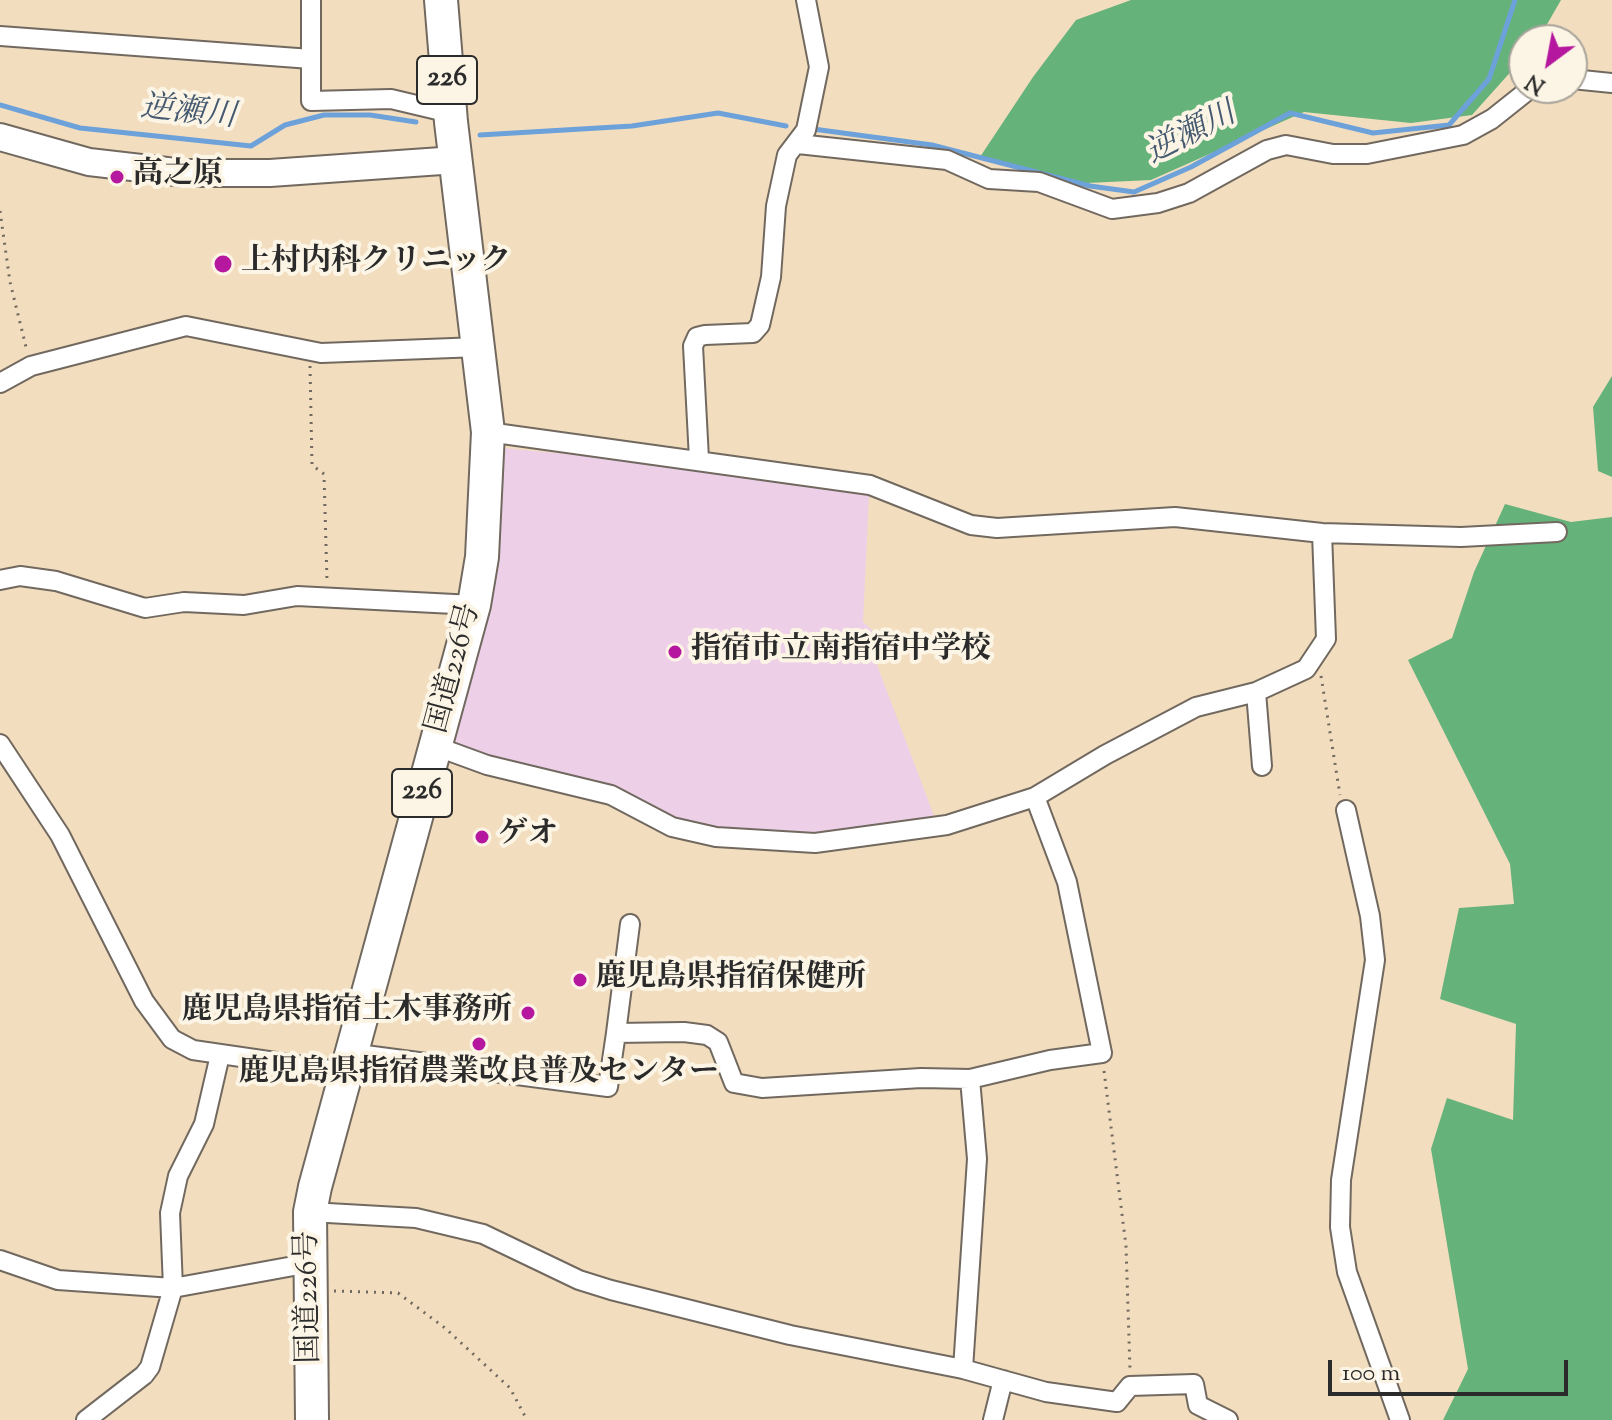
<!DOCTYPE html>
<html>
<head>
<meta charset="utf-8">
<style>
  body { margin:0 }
  #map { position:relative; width:1612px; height:1420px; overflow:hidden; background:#f3ddbf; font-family:"Sorts Mill Goudy",serif }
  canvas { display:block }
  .north { position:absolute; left:1508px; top:24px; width:80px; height:80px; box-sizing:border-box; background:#fcf5e5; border:2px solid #a8a49b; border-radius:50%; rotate:212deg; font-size:22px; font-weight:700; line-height:32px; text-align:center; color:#2b2b2b }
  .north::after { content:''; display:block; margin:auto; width:28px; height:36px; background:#b5179e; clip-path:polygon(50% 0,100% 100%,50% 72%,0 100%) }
  .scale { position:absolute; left:1328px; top:1360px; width:240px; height:36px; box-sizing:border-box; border:4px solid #2b2b2b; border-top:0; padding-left:10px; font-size:24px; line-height:28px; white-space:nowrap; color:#2b2b2b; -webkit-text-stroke:6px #fcf5e5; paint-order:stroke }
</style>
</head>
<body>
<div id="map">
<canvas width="1612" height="1420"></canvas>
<div class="north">N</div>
<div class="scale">100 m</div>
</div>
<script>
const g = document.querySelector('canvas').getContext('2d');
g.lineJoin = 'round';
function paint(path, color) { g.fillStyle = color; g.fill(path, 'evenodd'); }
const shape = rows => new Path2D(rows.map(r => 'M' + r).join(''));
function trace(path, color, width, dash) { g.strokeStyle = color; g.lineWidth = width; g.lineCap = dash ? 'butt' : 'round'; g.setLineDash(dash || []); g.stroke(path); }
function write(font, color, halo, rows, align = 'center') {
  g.font = font + ' "Sorts Mill Goudy","Noto Serif JP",serif'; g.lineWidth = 8; g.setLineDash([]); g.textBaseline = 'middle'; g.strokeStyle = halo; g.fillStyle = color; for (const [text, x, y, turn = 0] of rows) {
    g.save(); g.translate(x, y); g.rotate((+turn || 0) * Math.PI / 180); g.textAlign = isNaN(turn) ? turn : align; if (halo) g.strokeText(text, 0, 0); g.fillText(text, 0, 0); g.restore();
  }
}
const built = shape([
  [503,448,710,468,869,494,863,622,881,638,877,665,936,821,831,836,772,837,675,822,451,744]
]);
const forest = shape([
  [1131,0,1561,0,1538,40,1524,40,1524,57,1472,115,1411,123,1304,112,1151,180,1087,183,980,157,1033,77,1076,20],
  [1612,376,1612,477,1598,471,1593,407],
  [1505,504,1571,522,1612,517,1612,1420,1443,1420,1468,1369,1431,1149,1447,1098,1513,1120,1516,1024,1440,999,1459,908,1514,904,1510,864,1408,660,1452,638,1474,572]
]);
const stream = shape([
  [0,105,80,128,251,146,285,125,324,115,370,115,416,122],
  [813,129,932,145,1090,186,1134,192,1191,167,1290,113,1373,133,1449,125,1489,79,1515,0],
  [480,135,632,126,718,113,786,126]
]);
const path = shape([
  [0,211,10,282,27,351],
  [310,366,312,465,324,474,327,581],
  [1321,676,1340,795],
  [1104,1071,1126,1246,1130,1370],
  [334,1291,398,1293,445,1328,510,1388,527,1420]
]);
const minor = shape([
  [311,0,311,101,391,99,450,113],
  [0,36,311,59],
  [1572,79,1612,83],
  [798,144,947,160,989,179,1039,182,1112,209,1158,203,1189,193,1267,150,1286,145,1333,154,1367,154,1463,135,1492,119,1531,88],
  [0,383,31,366,186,326,321,353,479,347],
  [488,432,870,485,971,525,997,528,1175,517,1322,533,1461,537,1557,532],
  [699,459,693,346,697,337,705,335,753,333,760,325,771,277,776,206,787,155,806,130,819,67,806,0],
  [0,580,20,576,56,581,145,608,184,602,244,605,297,596,474,605],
  [1256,692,1262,766],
  [0,744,60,835,144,1001,172,1039,193,1050,344,1072],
  [435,746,487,765,611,795,672,827,716,837,815,843,947,825,1035,797,1105,755,1196,707,1256,692,1306,669,1326,639,1322,533],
  [1346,810,1370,916,1375,960,1341,1180,1340,1227,1347,1272,1400,1420],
  [616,1033,630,924],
  [350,1053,608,1087,616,1033,684,1032,707,1035,718,1042,734,1083,762,1088,921,1078,970,1079,1050,1060,1102,1053,1067,882,1035,797],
  [310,1212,416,1218,483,1234,579,1280,611,1290,790,1335,963,1369,1046,1392,1117,1402,1130,1386,1194,1384,1198,1405,1228,1420],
  [0,1260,58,1280,173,1288,310,1263],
  [963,1369,977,1159,970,1079],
  [86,1420,144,1375,150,1367,173,1288,170,1213,178,1176,204,1124,220,1055],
  [993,1420,1003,1380]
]);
const secondary = shape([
  [0,137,89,162,184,173,270,173,456,160]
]);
const trunk = shape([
  [312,1420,310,1212,315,1187,474,605,482,557,488,432,451,122,441,0]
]);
const markers = [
  [117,177,8,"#b5179e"],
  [223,264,10,"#b5179e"],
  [675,652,8,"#b5179e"],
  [482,837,8,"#b5179e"],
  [580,980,8,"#b5179e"],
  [528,1013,8,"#b5179e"],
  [479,1044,8,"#b5179e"]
];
const shields = [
  [447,80,60],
  [422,793,60]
];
const shieldNames = [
  ["226",447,80],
  ["226",422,793]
];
const poiNames = [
  ["高之原",133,177],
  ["上村内科クリニック",241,264],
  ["指宿市立南指宿中学校",691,652],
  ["ゲオ",498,837],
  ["鹿児島県指宿保健所",596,980],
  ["鹿児島県指宿土木事務所",512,1013,"right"],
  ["鹿児島県指宿農業改良普及センター",479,1075,"center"]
];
const streetNames = [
  ["国道226号",456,669,-75],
  ["国道226号",311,1297,-91]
];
const waterNames = [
  ["逆瀬川",188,115,6],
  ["逆瀬川",1192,136,-27]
];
paint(built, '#edd0e8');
paint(forest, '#66b27b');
trace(stream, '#6da1d9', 5);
trace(minor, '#71695f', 22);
trace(secondary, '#71695f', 30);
trace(trunk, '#71695f', 36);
trace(path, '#71695f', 3, [2, 6]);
trace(minor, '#fff', 18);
trace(secondary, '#fff', 26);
trace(trunk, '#fff', 32);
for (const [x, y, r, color] of markers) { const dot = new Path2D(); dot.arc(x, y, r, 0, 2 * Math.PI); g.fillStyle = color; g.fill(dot); trace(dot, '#fcf5e5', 3); }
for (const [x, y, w] of shields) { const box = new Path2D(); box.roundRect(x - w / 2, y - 24, w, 48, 6); g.fillStyle = '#fcf5e5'; g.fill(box); trace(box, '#2b2b2b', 2); }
write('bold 28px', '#2b2b2b', null, shieldNames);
write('bold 30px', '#2b2b2b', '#fcf5e5', poiNames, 'left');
write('30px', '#2b2b2b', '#fcf5e5', streetNames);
write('italic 32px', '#455a71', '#fcf5e5', waterNames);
</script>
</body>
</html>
